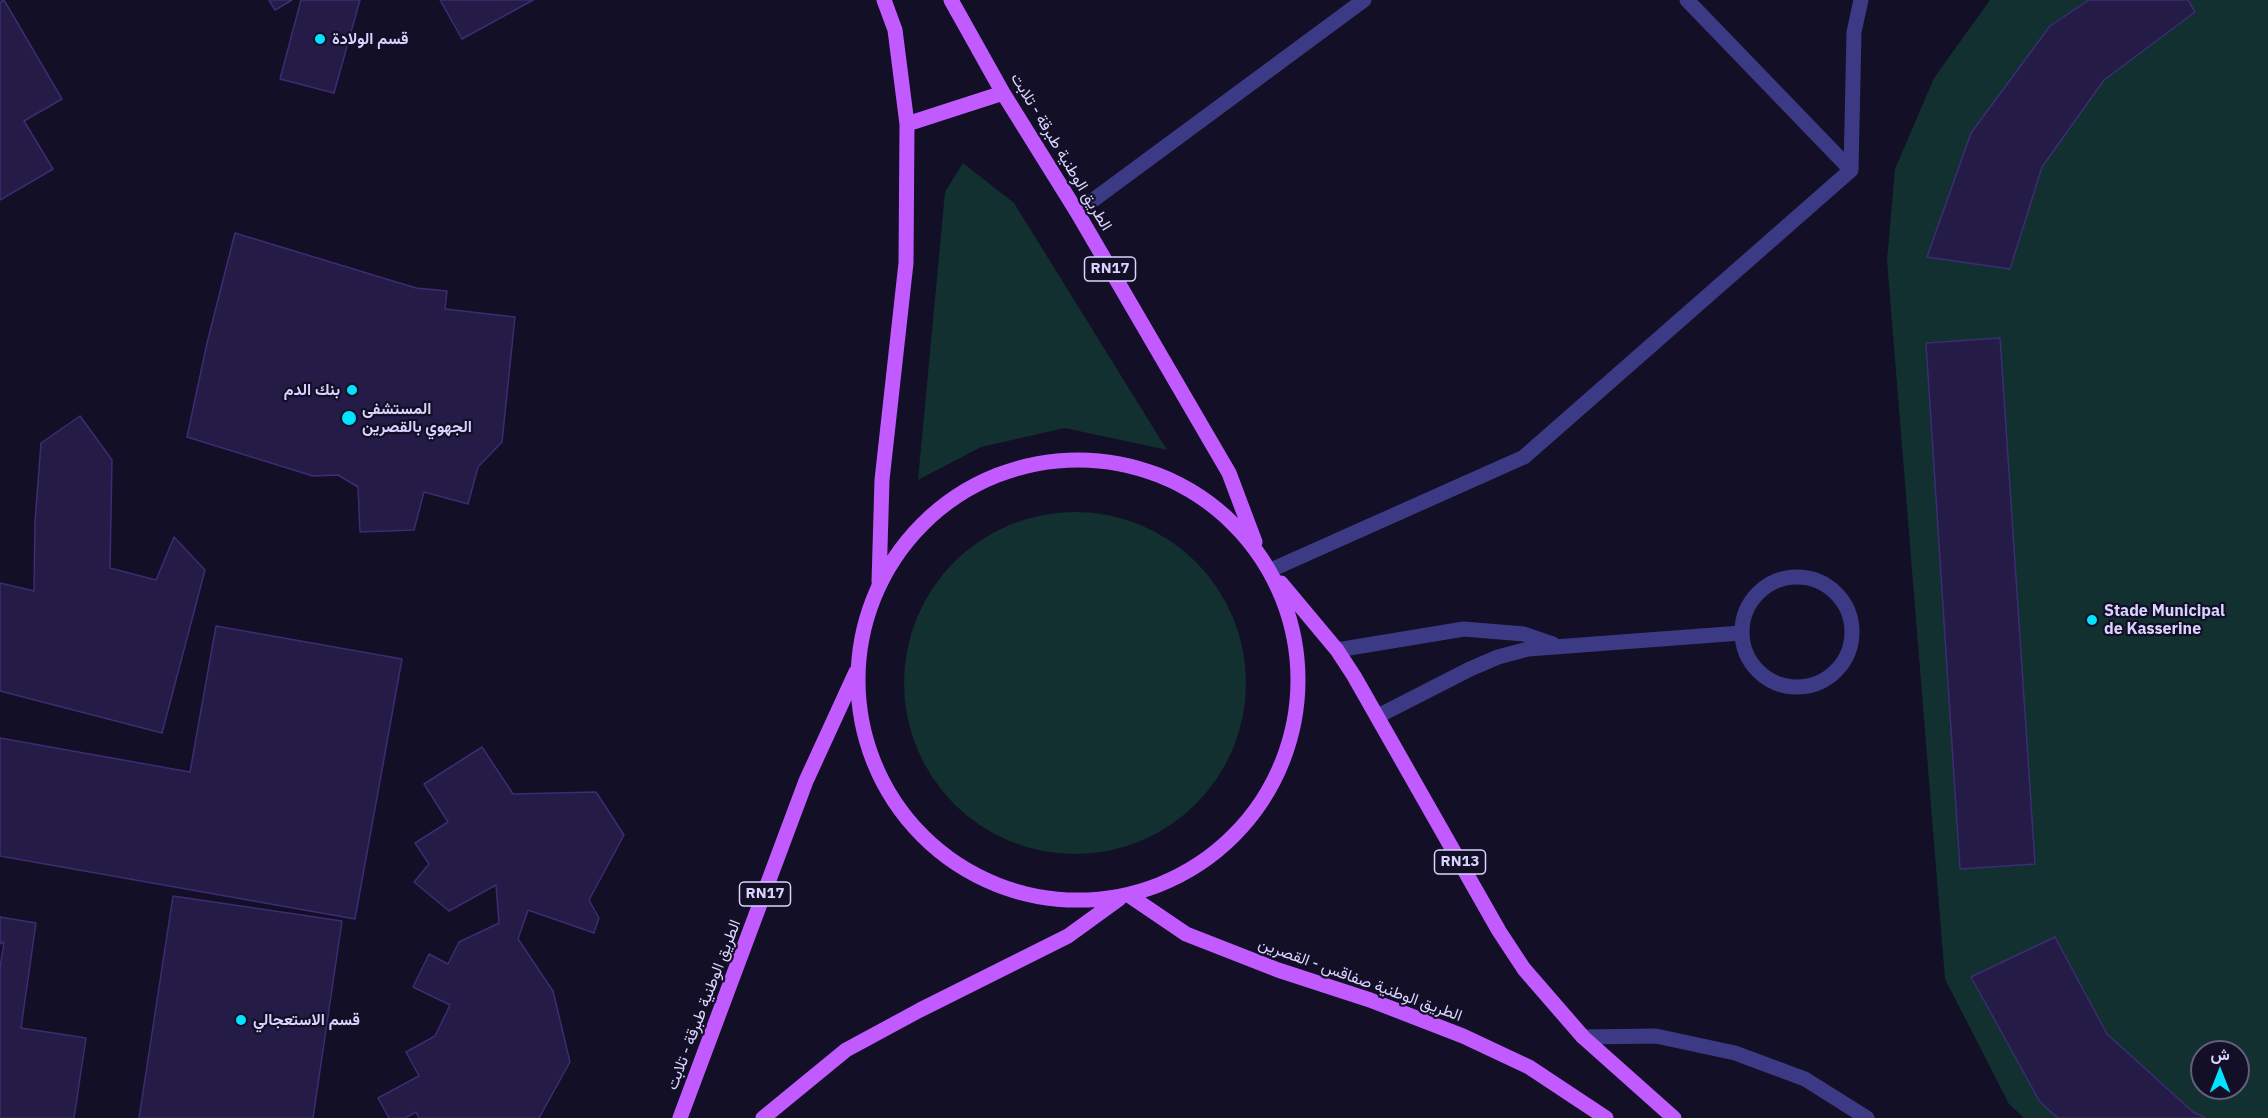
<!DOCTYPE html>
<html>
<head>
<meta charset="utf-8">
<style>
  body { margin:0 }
  #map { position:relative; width:2268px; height:1118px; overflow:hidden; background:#130f26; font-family:"IBM Plex Sans",Vazirmatn,sans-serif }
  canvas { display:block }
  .north { position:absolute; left:2190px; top:1040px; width:60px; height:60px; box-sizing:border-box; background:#130f26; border:2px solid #625e7d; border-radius:50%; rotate:0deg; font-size:16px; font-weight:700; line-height:24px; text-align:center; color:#d9d4ff }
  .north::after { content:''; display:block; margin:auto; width:21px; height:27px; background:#00e5ff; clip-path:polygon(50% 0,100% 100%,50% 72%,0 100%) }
</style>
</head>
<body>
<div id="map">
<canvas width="2268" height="1118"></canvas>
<div class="north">ش</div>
</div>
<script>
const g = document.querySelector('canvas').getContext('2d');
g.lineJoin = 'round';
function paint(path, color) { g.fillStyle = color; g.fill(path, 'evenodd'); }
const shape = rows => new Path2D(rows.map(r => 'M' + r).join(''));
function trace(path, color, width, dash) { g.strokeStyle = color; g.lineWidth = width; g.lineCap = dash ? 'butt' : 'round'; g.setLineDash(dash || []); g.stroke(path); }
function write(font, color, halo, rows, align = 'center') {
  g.font = font + ' "IBM Plex Sans",Vazirmatn,sans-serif'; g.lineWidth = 4.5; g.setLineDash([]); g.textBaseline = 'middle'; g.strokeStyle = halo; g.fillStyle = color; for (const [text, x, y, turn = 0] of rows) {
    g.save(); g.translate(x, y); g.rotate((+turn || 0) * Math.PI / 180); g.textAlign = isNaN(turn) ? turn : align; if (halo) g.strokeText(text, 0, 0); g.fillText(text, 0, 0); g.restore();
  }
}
const green = shape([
  [1990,0,2268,0,2268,1118,2024,1118,2009,1104,1945,979,1887,260,1895,169,1934,78],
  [2202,1052,2238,1052,2238,1088,2202,1088],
  [963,163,1014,203,1167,450,1065,428,981,447,918,480,945,192],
  '904 683a171 171 0 1 1 342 0a171 171 0 1 1-342 0Z'
]);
const building = shape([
  [4,0,62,99,24,121,53,169,0,200,0,2,4,0],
  [269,0,292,0,275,10,269,0],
  [301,0,360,0,334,93,280,79,301,0],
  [440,0,533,0,462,39,440,0],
  [2089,0,2188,0,2195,12,2104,80,2042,167,2010,269,1927,257,1971,133,2050,26,2089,0],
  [235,233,416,288,447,291,445,309,515,317,502,442,478,467,468,504,424,492,414,530,360,532,358,487,338,475,313,476,187,437,207,343,235,233],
  [2000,338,2035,864,1960,869,1926,343,2000,338],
  [80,416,112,460,110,568,156,580,174,537,205,570,162,733,0,691,0,583,34,591,35,522,41,443,80,416],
  [216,626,402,659,355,919,0,856,0,738,190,772,216,626],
  [482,747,513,794,596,792,624,835,589,900,599,918,594,933,528,910,518,939,553,991,570,1062,539,1118,419,1118,416,1112,405,1118,389,1118,378,1098,419,1076,406,1052,435,1036,450,1005,413,987,429,954,448,964,459,942,499,923,496,885,449,911,414,882,429,864,415,843,448,822,424,784,482,747],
  [173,896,342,921,313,1118,139,1118,173,896],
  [0,917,36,923,21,1028,86,1038,74,1118,0,1118,0,968,4,942,0,944,0,917],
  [2055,937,2107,1034,2193,1112,2206,1118,2058,1118,2040,1102,1971,977,2055,937]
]);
const service = shape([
  '1742 632a55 55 0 1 1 110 0a55 55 0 1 1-110 0Z',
  [1337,650,1464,629,1524,634,1553,644],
  [1378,716,1470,669,1498,657,1528,649,1741,633],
  [1583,1037,1656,1036,1735,1053,1805,1079,1867,1118]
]);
const minor = shape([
  [1687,0,1851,170],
  [1077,212,1364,0],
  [1273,569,1524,457,1851,170,1854,32,1861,0]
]);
const primary = shape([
  [951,0,1003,93,1077,212,1229,473,1255,542],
  [907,124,1003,93],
  '858 680a220 220 0 1 1 440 0a220 220 0 1 1-440 0Z',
  [879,582,882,480,906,263,907,124,895,30,884,0],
  [1281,583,1337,650,1354,676,1499,931,1524,969,1583,1037,1674,1118],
  [1130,896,1186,934,1278,970,1370,1000,1463,1036,1529,1067,1606,1118],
  [680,1118,806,781,856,672],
  [763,1118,846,1050,920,1010,1068,936,1119,899]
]);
const markers = [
  [320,39,6,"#00e5ff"],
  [352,390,6,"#00e5ff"],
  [349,418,8,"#00e5ff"],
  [2092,620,6,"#00e5ff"],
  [241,1020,6,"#00e5ff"]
];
const shields = [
  [1110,269,51],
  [1460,862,51],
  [765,894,51]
];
const shieldNames = [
  ["RN17",1110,269],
  ["RN13",1460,862],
  ["RN17",765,894]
];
const poiNames = [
  ["قسم الولادة",332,39],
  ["بنك الدم",340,390,"right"],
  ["المستشفى",362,409],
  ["الجهوي بالقصرين",362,427],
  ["Stade Municipal",2104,611],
  ["de Kasserine",2104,629],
  ["قسم الاستعجالي",253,1020]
];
const streetNames = [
  ["الطريق الوطنية طبرقة - تلابت",1061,152,59],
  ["الطريق الوطنية صفاقس - القصرين",1360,980,20],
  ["الطريق الوطنية طبرقة - تلابت",704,1005,-69]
];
paint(green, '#12302f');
paint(building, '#241b47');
trace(building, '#3b2d73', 1.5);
trace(service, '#3d3a85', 15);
trace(minor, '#3d3a85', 15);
trace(primary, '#c25bff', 15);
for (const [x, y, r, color] of markers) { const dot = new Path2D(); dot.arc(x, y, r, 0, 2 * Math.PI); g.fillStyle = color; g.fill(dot); trace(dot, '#130f26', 2); }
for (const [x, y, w] of shields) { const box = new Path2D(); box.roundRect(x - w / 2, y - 12, w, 24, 4.5); g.fillStyle = '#130f26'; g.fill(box); trace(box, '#d9d4ff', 1.5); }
write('bold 15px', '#d9d4ff', null, shieldNames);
write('bold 16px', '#d9d4ff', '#130f26', poiNames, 'left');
write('16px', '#d9d4ff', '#130f26', streetNames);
</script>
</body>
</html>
